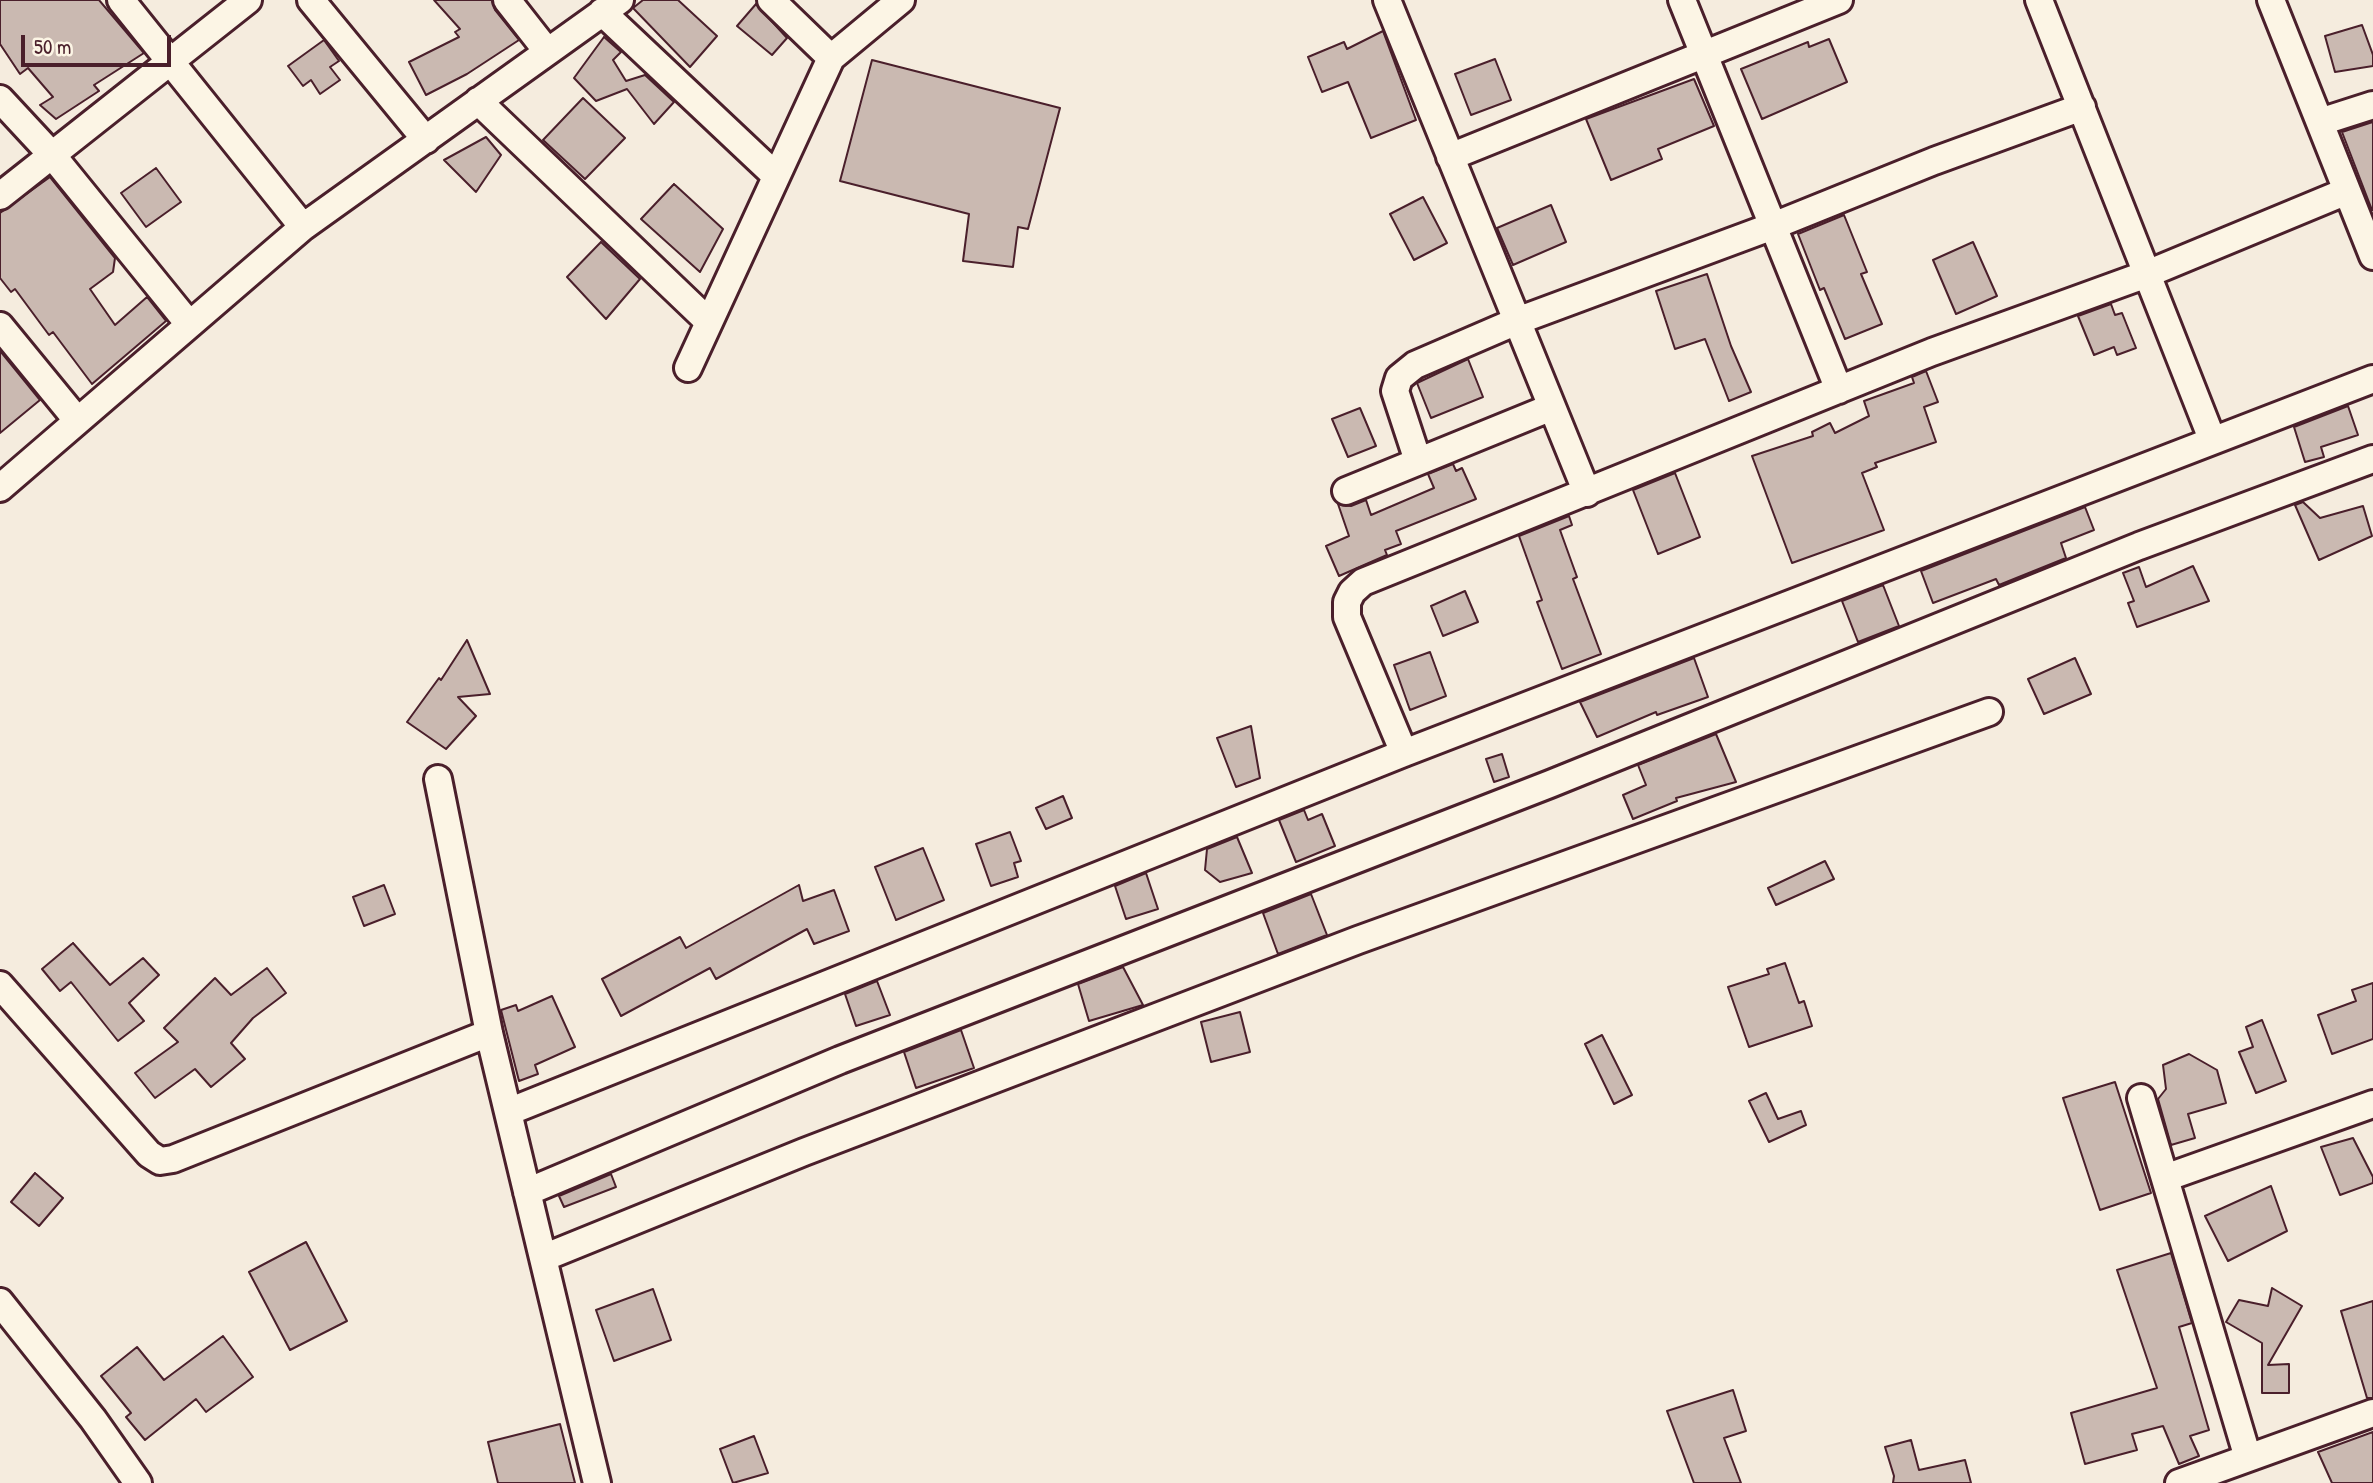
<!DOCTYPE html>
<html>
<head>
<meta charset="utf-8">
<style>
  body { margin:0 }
  #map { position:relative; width:2373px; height:1483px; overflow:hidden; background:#f5ecde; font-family:"Patrick Hand",sans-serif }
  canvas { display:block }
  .scale { position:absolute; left:21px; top:35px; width:150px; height:32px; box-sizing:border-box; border:4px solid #4a1f2b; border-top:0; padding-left:9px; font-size:21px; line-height:24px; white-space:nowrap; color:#4a1f2b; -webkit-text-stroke:5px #fcf5e5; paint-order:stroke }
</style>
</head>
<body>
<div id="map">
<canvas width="2373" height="1483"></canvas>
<div class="scale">50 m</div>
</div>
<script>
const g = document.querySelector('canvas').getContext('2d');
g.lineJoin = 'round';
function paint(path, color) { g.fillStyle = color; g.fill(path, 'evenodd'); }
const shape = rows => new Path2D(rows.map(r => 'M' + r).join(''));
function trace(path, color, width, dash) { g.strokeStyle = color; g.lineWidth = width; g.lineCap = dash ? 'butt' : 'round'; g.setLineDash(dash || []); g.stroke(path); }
const building = shape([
  [0,0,99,0,144,53,94,85,99,91,56,119,40,105,53,97,28,68,20,74,0,44,0,0],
  [434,0,492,0,495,10,519,40,467,74,426,95,409,62,459,37,455,32,460,29,434,0],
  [643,0,678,0,717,36,690,67,633,8,643,0],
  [756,4,787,38,772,55,737,26,756,4],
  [2362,25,2373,55,2373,66,2335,72,2325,36,2362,25],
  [1383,31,1416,120,1371,138,1348,82,1322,92,1308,57,1344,42,1347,49,1383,31],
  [604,37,621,52,613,60,626,81,645,75,674,102,654,124,627,89,596,101,574,78,604,37],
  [1829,39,1847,82,1762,119,1741,69,1808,42,1809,47,1829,39],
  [324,40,339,61,330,67,340,80,320,94,311,80,303,86,288,66,324,40],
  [1495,59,1511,100,1471,115,1455,74,1495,59],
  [872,60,1060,108,1028,229,1018,227,1013,267,963,261,969,214,840,181,872,60],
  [1694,79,1714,126,1658,149,1662,159,1611,180,1586,119,1694,79],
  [583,98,625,138,585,179,543,140,583,98],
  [2373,122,2373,210,2372,210,2342,132,2373,122],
  [486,137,501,155,476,192,444,160,486,137],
  [156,168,181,202,146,227,121,193,156,168],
  [50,177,115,258,113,272,90,289,115,325,147,297,166,321,92,384,53,332,49,335,15,289,11,292,0,278,0,213,50,177],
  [674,184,723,229,700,272,641,219,674,184],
  [1423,197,1447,243,1414,260,1390,214,1423,197],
  [1551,205,1566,242,1513,265,1497,228,1551,205],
  [1844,215,1867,272,1861,274,1882,324,1845,339,1824,288,1820,290,1798,234,1844,215],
  [601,242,640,279,606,319,567,277,601,242],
  [1973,242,1997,296,1956,314,1933,260,1973,242],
  [1707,274,1731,346,1751,392,1729,401,1705,339,1675,349,1656,291,1707,274],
  [2111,304,2115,315,2122,313,2136,348,2117,355,2114,347,2094,355,2078,316,2111,304],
  [0,351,40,400,0,433,0,351],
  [1468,359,1483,397,1431,418,1417,383,1468,359],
  [1926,371,1938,402,1924,407,1936,442,1875,463,1877,467,1862,473,1884,530,1792,563,1752,456,1813,436,1812,432,1830,423,1835,433,1869,416,1864,401,1914,383,1912,377,1926,371],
  [2348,406,2358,435,2321,447,2324,457,2305,462,2294,427,2348,406],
  [1360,408,1376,446,1348,457,1332,419,1360,408],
  [1453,464,1456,471,1462,468,1476,499,1396,531,1401,544,1385,550,1387,555,1339,576,1326,546,1349,536,1338,504,1351,506,1366,500,1371,515,1434,488,1428,474,1453,464],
  [1675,473,1700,537,1658,554,1633,490,1675,473],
  [2303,502,2320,518,2363,506,2372,536,2319,560,2295,505,2303,502],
  [2085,507,2094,530,2061,543,2066,558,1999,585,1996,579,1933,603,1921,571,2085,507],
  [1569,516,1572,525,1560,530,1577,577,1573,579,1601,654,1562,669,1537,602,1542,600,1519,536,1569,516],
  [2193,566,2209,601,2137,627,2128,603,2134,601,2123,573,2139,567,2146,587,2193,566],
  [1883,585,1899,626,1858,642,1842,601,1883,585],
  [1465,591,1478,622,1443,636,1431,606,1465,591],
  [467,640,490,694,458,697,476,716,446,749,407,722,439,678,441,680,467,640],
  [1430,652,1446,696,1410,710,1394,665,1430,652],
  [1694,658,1708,697,1657,715,1656,712,1597,737,1580,702,1694,658],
  [2075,658,2091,694,2044,714,2028,679,2075,658],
  [1251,726,1260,778,1236,787,1217,738,1251,726],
  [1716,734,1736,782,1676,798,1677,801,1633,819,1623,795,1646,785,1638,765,1716,734],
  [1502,754,1509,777,1494,782,1486,759,1502,754],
  [1063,796,1072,818,1046,829,1036,808,1063,796],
  [1304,810,1308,820,1322,814,1335,846,1296,862,1279,820,1304,810],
  [1010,832,1021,861,1014,863,1018,877,991,886,976,844,1010,832],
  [1237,837,1252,873,1220,882,1205,870,1207,849,1237,837],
  [923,848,944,900,896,920,875,867,923,848],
  [1825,861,1834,879,1776,905,1768,888,1825,861],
  [1146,873,1158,909,1126,919,1115,886,1146,873],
  [384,885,395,914,364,926,353,897,384,885],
  [799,885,803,901,834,890,849,931,814,944,807,929,716,979,710,968,621,1016,602,979,680,937,686,948,799,885],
  [1311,894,1327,935,1278,954,1263,913,1311,894],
  [73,943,110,985,143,958,159,975,129,1003,144,1021,118,1041,71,982,60,991,42,969,73,943],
  [1785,963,1799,1003,1804,1001,1812,1026,1749,1047,1728,987,1769,974,1767,969,1785,963],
  [1123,967,1143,1005,1089,1021,1078,984,1123,967],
  [267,968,286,993,253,1018,231,1043,245,1059,211,1087,195,1069,155,1098,135,1073,178,1042,164,1028,215,978,231,995,267,968],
  [877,981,890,1015,856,1026,845,994,877,981],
  [2373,983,2373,1039,2332,1054,2318,1015,2356,1001,2352,990,2373,983],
  [552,996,575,1047,535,1065,538,1074,519,1081,501,1010,516,1005,518,1011,552,996],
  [1240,1012,1250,1052,1211,1062,1201,1022,1240,1012],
  [2262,1020,2286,1081,2256,1093,2239,1052,2253,1047,2246,1027,2262,1020],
  [961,1030,974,1068,916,1088,904,1052,961,1030],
  [1602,1035,1632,1095,1614,1104,1585,1044,1602,1035],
  [2189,1054,2217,1070,2226,1103,2188,1114,2195,1138,2171,1145,2158,1099,2166,1089,2163,1065,2189,1054],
  [2115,1082,2151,1193,2100,1210,2063,1098,2115,1082],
  [1766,1093,1778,1119,1801,1111,1806,1125,1769,1142,1749,1101,1766,1093],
  [2353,1138,2373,1177,2373,1183,2340,1195,2321,1147,2353,1138],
  [35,1173,63,1198,39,1226,11,1202,35,1173],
  [611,1174,616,1187,564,1207,559,1196,611,1174],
  [2271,1186,2287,1231,2228,1261,2205,1216,2271,1186],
  [306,1242,347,1321,290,1350,249,1272,306,1242],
  [2171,1253,2192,1323,2179,1327,2209,1430,2190,1436,2199,1456,2179,1464,2163,1426,2132,1434,2137,1450,2085,1464,2071,1413,2157,1388,2117,1270,2171,1253],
  [2272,1288,2302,1306,2268,1365,2289,1364,2289,1393,2262,1393,2262,1343,2226,1322,2239,1300,2268,1306,2272,1288],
  [653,1289,671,1340,614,1361,596,1310,653,1289],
  [2373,1301,2373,1398,2367,1398,2341,1311,2373,1301],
  [223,1336,253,1377,206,1412,196,1399,145,1440,126,1417,131,1413,101,1376,137,1347,164,1380,223,1336],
  [1733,1390,1746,1431,1724,1438,1741,1483,1694,1483,1667,1411,1733,1390],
  [560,1424,575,1483,498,1483,488,1442,560,1424],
  [2373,1432,2373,1483,2332,1483,2318,1452,2373,1432],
  [754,1436,768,1473,733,1483,720,1449,754,1436],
  [1911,1440,1919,1470,1965,1460,1971,1483,1893,1483,1894,1476,1885,1447,1911,1440]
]);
const minor = shape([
  [121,0,303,227],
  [311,0,426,140],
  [507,0,547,51],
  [771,0,831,58],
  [1387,0,1587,493],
  [1682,0,1839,390],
  [2039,0,2212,439],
  [2271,0,2373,256],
  [602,12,776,176],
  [0,99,52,155,189,324],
  [478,101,709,322],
  [2320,122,2373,105],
  [1450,157,1839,0],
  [0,196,248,0],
  [0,326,77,420],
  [688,368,831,58,901,0],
  [1418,461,1395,391,1399,378,1415,365,1517,321,1773,226,1934,161,2082,107],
  [0,488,303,227,620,0],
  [1346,491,1552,407],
  [1404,753,1347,617,1347,602,1352,592,1363,582,1932,352,2147,274,2347,191],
  [438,779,489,1033,597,1483],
  [0,985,149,1154,160,1161,173,1159,489,1033],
  [2141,1098,2248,1458],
  [508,1112,1404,753,2373,379],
  [2165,1178,2373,1104],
  [527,1192,840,1060,1550,784,2139,546,2373,459],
  [543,1258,804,1152,1358,940,1989,712],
  [0,1302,93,1419,138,1483],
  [2179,1483,2373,1413]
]);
paint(building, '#cab9b1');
trace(building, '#4a1f2b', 2);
trace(minor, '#4a1f2b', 32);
trace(minor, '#fcf5e5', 26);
</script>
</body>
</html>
